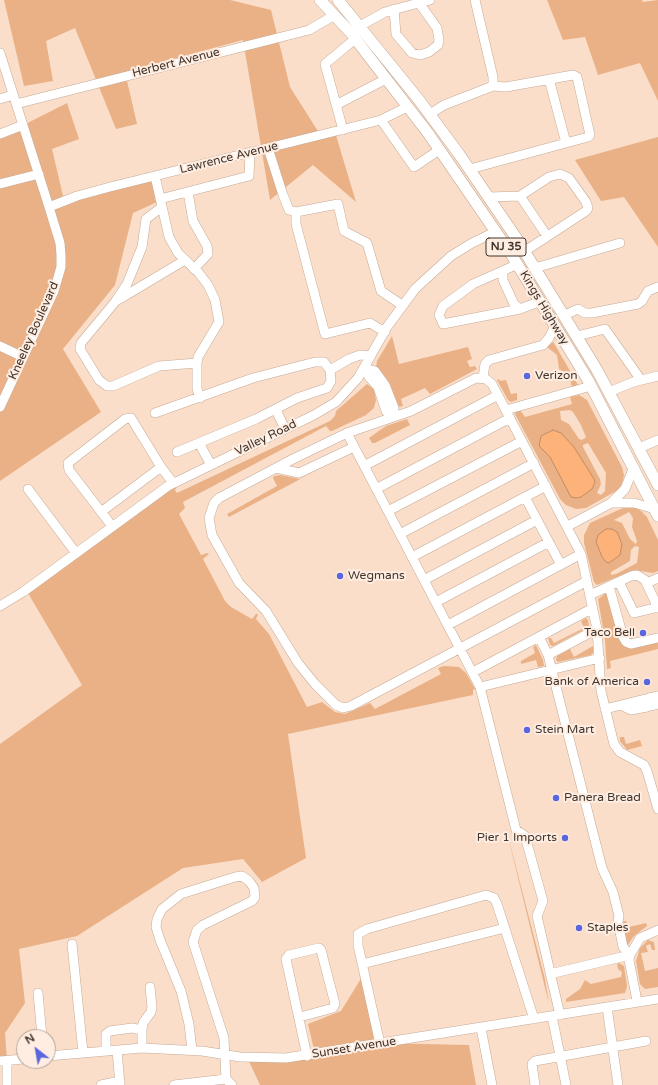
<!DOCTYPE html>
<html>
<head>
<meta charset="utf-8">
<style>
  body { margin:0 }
  #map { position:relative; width:658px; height:1085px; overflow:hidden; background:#fadec9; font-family:"Varela Round",sans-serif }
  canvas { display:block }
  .north { position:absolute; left:16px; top:1029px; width:40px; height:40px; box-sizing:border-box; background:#ffede1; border:1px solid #b3a399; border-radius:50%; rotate:329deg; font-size:11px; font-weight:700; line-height:16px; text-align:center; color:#40352d }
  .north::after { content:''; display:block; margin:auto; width:14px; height:18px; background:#5a66de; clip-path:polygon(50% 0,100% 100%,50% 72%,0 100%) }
</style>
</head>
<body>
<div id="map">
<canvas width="658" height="1085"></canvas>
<div class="north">N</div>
</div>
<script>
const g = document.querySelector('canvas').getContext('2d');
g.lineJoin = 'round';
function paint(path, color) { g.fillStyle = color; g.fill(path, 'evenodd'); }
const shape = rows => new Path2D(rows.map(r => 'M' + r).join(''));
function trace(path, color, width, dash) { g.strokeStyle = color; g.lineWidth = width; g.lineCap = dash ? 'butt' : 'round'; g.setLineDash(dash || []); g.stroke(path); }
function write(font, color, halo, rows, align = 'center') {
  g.font = font + ' "Varela Round",sans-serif'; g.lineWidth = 4; g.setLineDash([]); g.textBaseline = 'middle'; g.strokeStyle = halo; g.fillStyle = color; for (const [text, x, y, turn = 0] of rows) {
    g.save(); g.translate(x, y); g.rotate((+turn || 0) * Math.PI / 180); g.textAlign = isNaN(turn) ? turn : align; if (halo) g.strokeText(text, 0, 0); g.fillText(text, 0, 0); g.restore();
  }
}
const green = shape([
  [4,0,230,0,271,10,290,87,321,136,335,132,356,202,313,165,270,200,243,40,125,72,137,124,116,129,75,28,46,41,53,81,24,86],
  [547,0,642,0,643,2,658,0,658,101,640,63,598,75,585,37,563,40],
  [67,103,79,139,52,149,64,200,156,175,157,202,133,213,115,285,63,349,101,412,0,481,0,137],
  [658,137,658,247,624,197,601,201,575,160],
  [392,336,399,364,468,347,472,359,467,361,470,367,475,366,477,369,430,394,425,388,401,399,403,406,399,407,387,379,376,367,377,361],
  [553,342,554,343,578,385,572,387,569,375,559,369,557,355,547,347],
  [499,379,500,381,506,380,511,394,517,393,517,400,511,402,508,400,497,380],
  [367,384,374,389,376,400,374,408,366,415,332,431,330,431,326,426,183,502,185,508,179,514,201,555,207,553,209,554,203,559,225,601,231,607,252,619,256,614,258,614,256,619,269,634,307,707,322,702,335,712,345,714,370,703,375,709,441,674,438,668,444,666,459,667,466,673,475,689,473,690,473,695,288,734,306,858,262,882,243,859,183,868,77,936,19,949,25,1003,5,1033,7,1060,0,1060,0,744,82,685,25,588,184,476,175,490,177,493,330,421,335,416,336,411],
  [579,395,587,400,622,467,624,475,622,484,618,490,586,508,576,509,566,505,560,499,515,414,516,411,520,410,525,417,572,404,570,397],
  [570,410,573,412,581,425,586,437,582,440,579,439,569,424,561,420,560,411],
  [588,443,606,473,605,491,601,495,597,493,601,484,600,479,583,447,583,445],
  [407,419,410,425,375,443,372,443,369,438,386,426],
  [338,459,229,517,227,514,277,486,273,478,274,476,280,475,300,479],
  [625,507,638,508,647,517,658,540,658,571,653,573,634,570,597,585,594,582,584,543,584,535,590,523],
  [629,512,633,518,632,527,637,541,636,544,630,539,622,523,614,520],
  [635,546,639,547,637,563,616,574,611,575,611,572,630,561,631,550],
  [606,593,608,594,621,640,658,641,658,649,610,661,611,668,607,669,605,640,598,599],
  [586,618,588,620,589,627,553,646,550,645,548,638,551,638,554,643,584,628,581,621],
  [536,645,543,660,544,666,538,667,536,660,521,664,521,661,535,653,533,647],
  [593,646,593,653,591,655,558,662,556,660,557,656,570,649,574,657],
  [620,737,624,737,626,744,640,740,642,746,627,750,620,741],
  [504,821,545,979,549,1004],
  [626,921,629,927,646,923,647,926,634,936,627,946,621,922],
  [648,940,654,942,655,950,652,950,650,944,646,946,648,952,641,953,645,971,658,968,658,987,645,989,640,984,636,961,640,948],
  [619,963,624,966,627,986,625,993,566,1002,566,999,580,989,585,980,591,984,621,977,622,972,618,969,617,964],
  [362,977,376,1043,469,1045,476,1085,260,1085,247,1057,315,1054,308,1024,341,1011]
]);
const water = shape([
  [553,430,561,433,574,447,594,479,595,482,592,489,581,497,576,498,571,497,550,457,539,446,541,436,553,430],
  [606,529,612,529,617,532,622,544,620,555,609,563,606,562,602,557,596,542,598,535,606,529]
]);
const minor = shape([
  [394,9,396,34,412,53,420,55,429,52,438,45,439,40,437,28,419,3],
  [360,26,385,12,430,0],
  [0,53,49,207,60,243,61,255,61,267,54,291,0,407],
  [549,79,566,143],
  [0,99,13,95],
  [16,104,309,30,333,16],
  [336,105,386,79],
  [430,114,444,105,493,86,493,77,475,0],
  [381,120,414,167,439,150],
  [343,130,325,64,355,39],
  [0,134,23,125],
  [268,148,283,195,289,210,296,212,338,204,344,231,367,243,381,291,402,305],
  [470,169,588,137,590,135,577,77,573,75,506,87,493,86],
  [155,176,169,237,178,253,198,272,208,285,215,300,219,322,198,357,197,363,197,389,200,398],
  [0,184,39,174],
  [188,192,193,221,207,246,208,254,194,269],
  [520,196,547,236],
  [489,197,520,196,549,177,560,174,569,178,586,202,588,208,586,211,525,251],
  [160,199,249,176,250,153],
  [49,207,77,196,110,187,381,120,407,107],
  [162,207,146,219,142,247,127,284,115,302,81,343,80,349,99,380,107,386,113,386,159,366,197,363],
  [296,212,296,224,325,334,370,323,385,332],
  [518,264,473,284,443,306,439,315,443,324,520,309,541,301],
  [535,268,620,243],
  [503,272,503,280,514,304,520,309],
  [118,300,185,260],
  [565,315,578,309,585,313,592,313,638,304,642,301,648,291,658,287],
  [577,336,605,329,641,380],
  [0,346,23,357],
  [364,368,375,371,385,385,394,408,393,417],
  [364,368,369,377,378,387,386,411,393,417],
  [483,378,485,364,489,360,543,345,549,338,555,326],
  [609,392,633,382,658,376],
  [276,410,285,429],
  [506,410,591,386],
  [155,413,253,378,315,362,324,362,330,370,349,359,360,355,371,356],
  [347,433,293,459,219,498,214,503,209,518,212,535,239,583,266,611,298,663,315,684,336,705,343,708,351,706,587,581],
  [199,443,211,465],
  [639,448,658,440],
  [177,452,256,419,297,398,327,388,331,381,330,370],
  [364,466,498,395],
  [276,468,299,473,354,447],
  [546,486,525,497,561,565],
  [28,489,76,553],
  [376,489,510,418],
  [611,503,634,503,655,509],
  [388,511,522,441],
  [101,512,161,467,173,483],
  [112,526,69,470,68,463,125,419,131,418,161,467],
  [568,526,611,503,625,489,634,467],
  [400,534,534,463],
  [412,557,525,497],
  [424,580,537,520],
  [619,582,634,613,658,607],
  [647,583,658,578],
  [609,586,623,637,626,642,631,644,658,638],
  [590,595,631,576,637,575,645,580,658,608],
  [436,602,549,542],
  [0,606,23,592,168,486,314,415,336,402,358,378,387,327,415,289,451,256,472,243,495,232],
  [448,625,581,554],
  [539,637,548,655,602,868,613,892,619,916,618,922,623,947,630,955,550,974],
  [548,655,597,629],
  [473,672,593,608],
  [480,687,600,658],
  [649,698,658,696],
  [621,705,631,710,647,707],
  [651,706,658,704],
  [605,709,645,699],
  [72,944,83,1053],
  [362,964,505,928],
  [38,993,42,1037],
  [637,1001,629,960,630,955,640,938,658,930],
  [607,1007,618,1085],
  [560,1015,537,916,543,901,525,836,516,830,480,687,347,433,411,411,476,378,486,379,492,384,581,554,597,629,601,691,614,744,620,752,644,765,647,771,658,809],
  [552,1016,566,1085],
  [300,1017,333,1008,335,1004,321,950,319,948,289,955,286,959,307,1056],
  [481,1028,492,1085],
  [380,1044,358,945,358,934,367,929,486,895,494,898,497,904,534,1019],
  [142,1048,142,1030,143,1023,151,1012,152,1007,150,987],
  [117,1050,120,1085],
  [192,1050,189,1024,181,991,160,940,156,927,157,919,162,909,181,894,235,877,242,876,249,881,254,888,255,897,252,901,203,925,197,930,193,942,224,1038,226,1079,232,1085],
  [106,1051,106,1034,110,1031,132,1028,142,1030],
  [48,1056,142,1048,202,1051,240,1057,286,1058,658,999],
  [0,1061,24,1059],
  [7,1085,7,1061],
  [101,1085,120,1081],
  [174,1085,226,1079],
  [535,1085,532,1064,535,1061,646,1041]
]);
const major = shape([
  [320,0,350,32,428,133,511,254,588,380,658,516],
  [338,0,419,100,459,154,517,239,597,370,658,485]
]);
const markers = [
  [527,376,4,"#5a66de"],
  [340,576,4,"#5a66de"],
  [643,633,4,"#5a66de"],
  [647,682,4,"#5a66de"],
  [527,730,4,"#5a66de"],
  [556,798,4,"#5a66de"],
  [565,838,4,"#5a66de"],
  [579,928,4,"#5a66de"]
];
const shields = [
  [506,247,40]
];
const shieldNames = [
  ["NJ 35",506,247]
];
const streetNames = [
  ["Herbert Avenue",176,63,-14],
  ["Lawrence Avenue",229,158,-14],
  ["Kings Highway",544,308,59],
  ["Kneeley Boulevard",34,331,-66],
  ["Valley Road",266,438,-26],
  ["Sunset Avenue",354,1048,-9]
];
const poiNames = [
  ["Verizon",535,376],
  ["Wegmans",348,576],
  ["Taco Bell",635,633,"right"],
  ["Bank of America",639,682,"right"],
  ["Stein Mart",535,730],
  ["Panera Bread",564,798],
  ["Pier 1 Imports",557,838,"right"],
  ["Staples",587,928]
];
paint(green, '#eab186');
paint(water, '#fcb279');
trace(water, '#c48c62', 1);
trace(minor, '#c5aa96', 10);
trace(major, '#c5aa96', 12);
trace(minor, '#fff', 9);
trace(major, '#fff', 11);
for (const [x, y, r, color] of markers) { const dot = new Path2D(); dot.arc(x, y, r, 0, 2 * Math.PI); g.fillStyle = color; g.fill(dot); trace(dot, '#ffede1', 1.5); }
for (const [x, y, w] of shields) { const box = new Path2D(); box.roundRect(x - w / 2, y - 9, w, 18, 3); g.fillStyle = '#ffede1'; g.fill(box); trace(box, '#40352d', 1); }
write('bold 11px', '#40352d', null, shieldNames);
write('12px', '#40352d', '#ffede1', streetNames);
write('12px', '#40352d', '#ffede1', poiNames, 'left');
</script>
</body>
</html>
